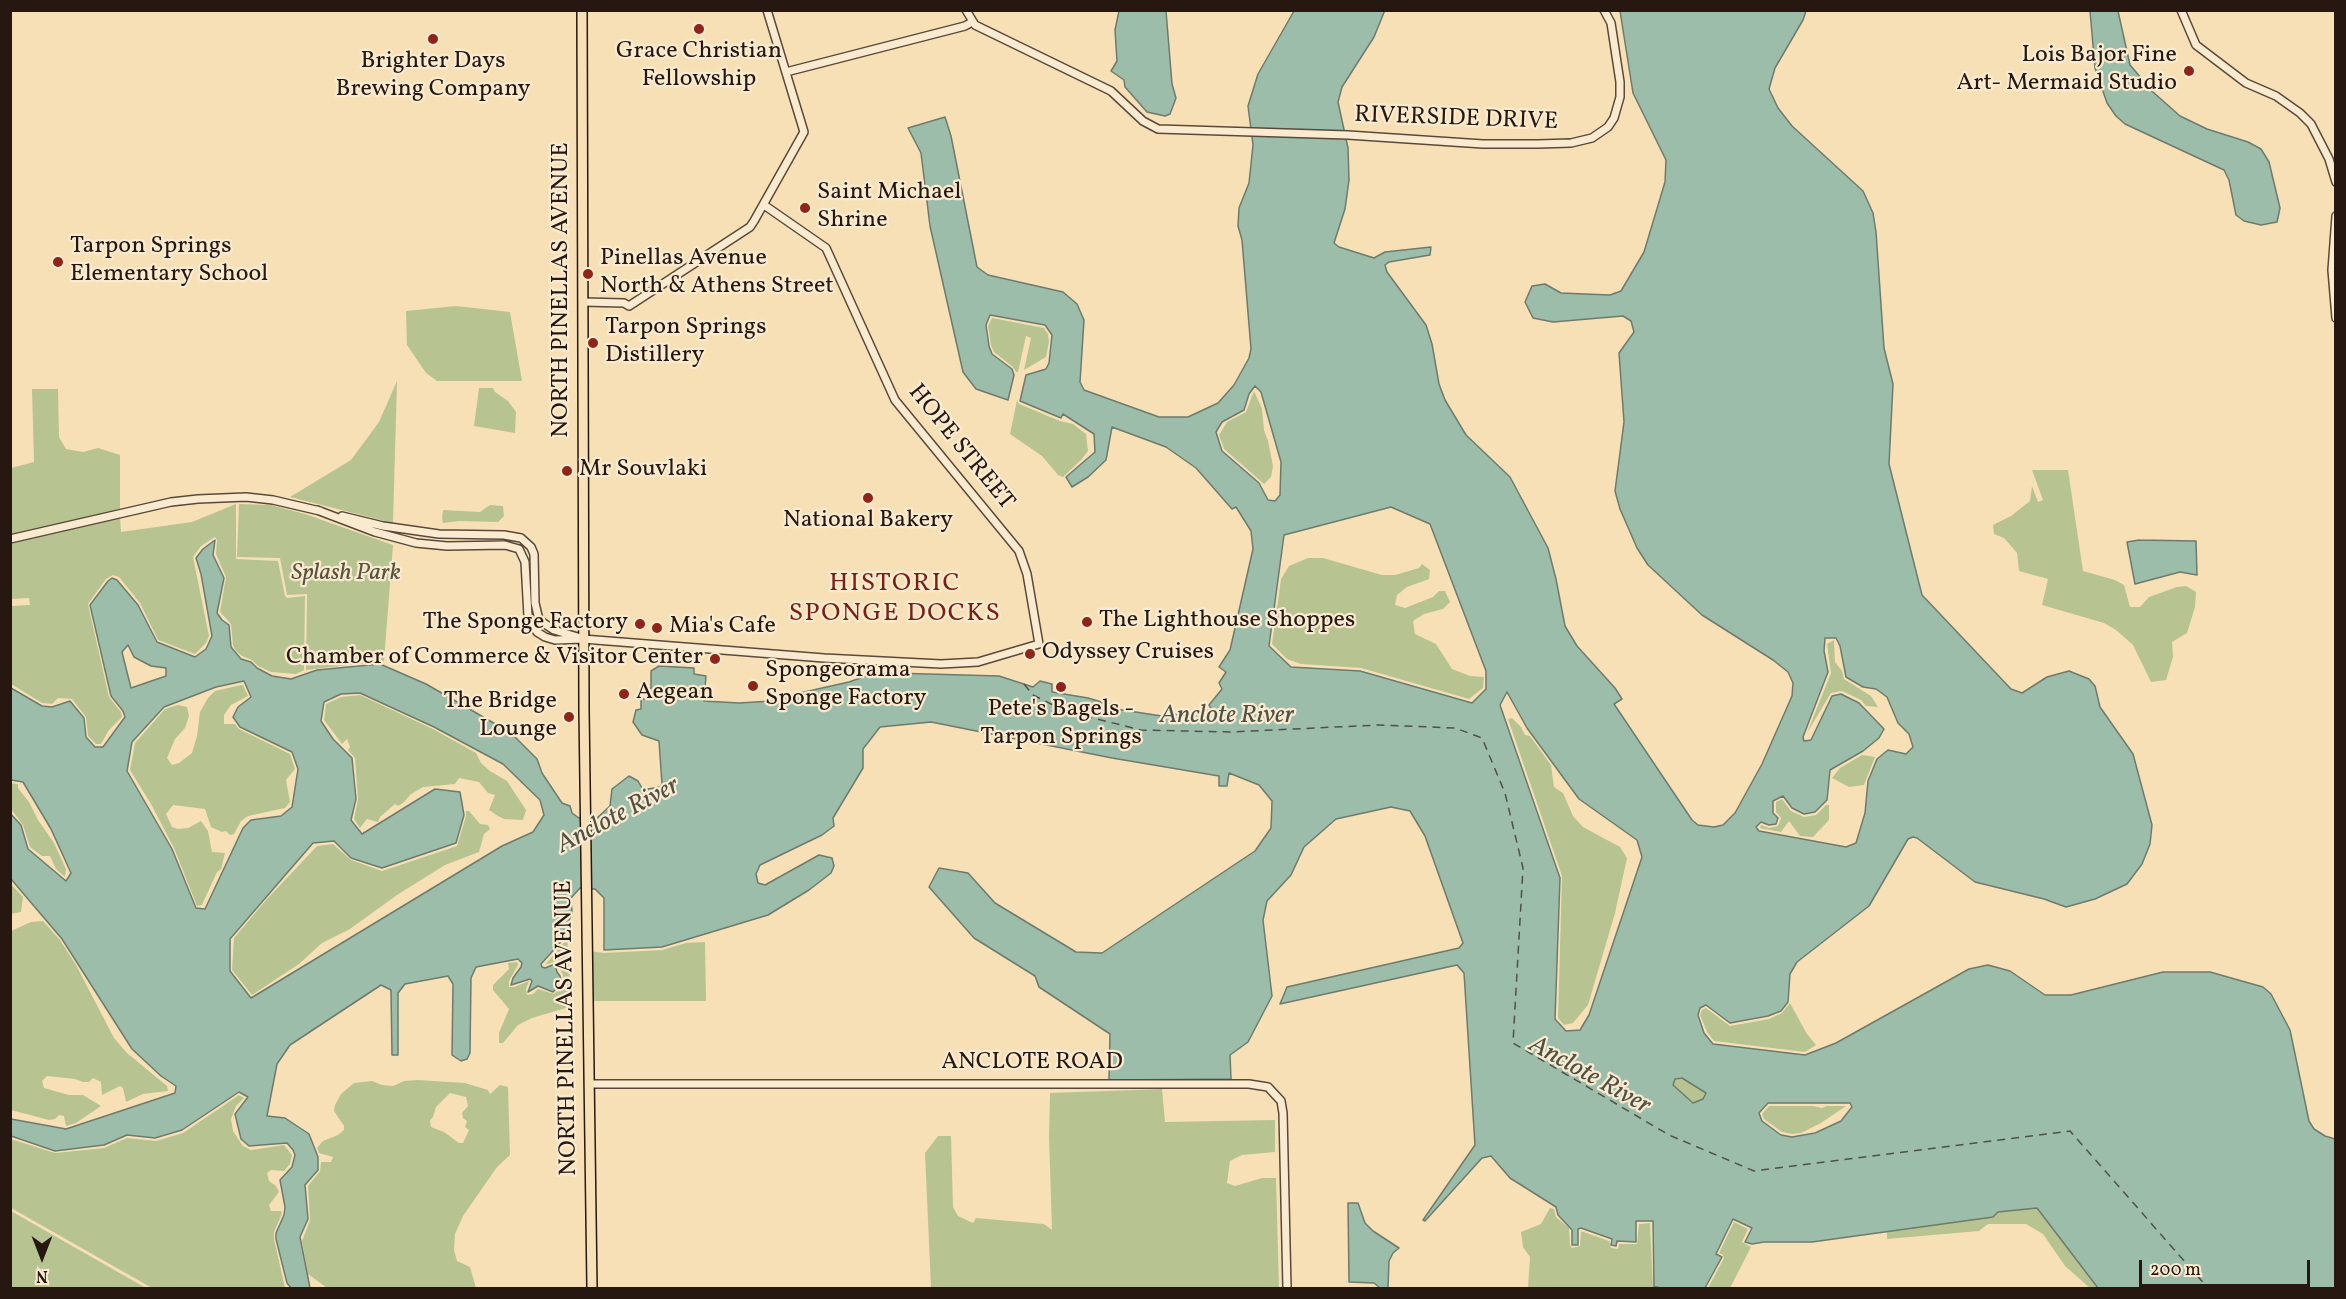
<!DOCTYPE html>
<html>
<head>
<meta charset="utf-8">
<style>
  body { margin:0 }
  #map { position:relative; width:2346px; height:1299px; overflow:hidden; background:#f8e0b6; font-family:Vollkorn,serif }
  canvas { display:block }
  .frame { position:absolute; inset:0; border:12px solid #261710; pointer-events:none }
  .north { position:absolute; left:12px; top:1227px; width:60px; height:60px; -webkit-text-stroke:4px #faebd0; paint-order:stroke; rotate:180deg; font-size:16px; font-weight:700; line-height:24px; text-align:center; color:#261710 }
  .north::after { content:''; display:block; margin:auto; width:21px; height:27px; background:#261710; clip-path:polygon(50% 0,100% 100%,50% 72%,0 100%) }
  .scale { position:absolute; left:2139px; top:1260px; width:171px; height:27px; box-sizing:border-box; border:3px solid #261710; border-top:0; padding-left:8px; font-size:18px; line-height:21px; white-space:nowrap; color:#261710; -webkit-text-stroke:4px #faebd0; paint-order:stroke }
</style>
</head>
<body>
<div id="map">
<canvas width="2346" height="1299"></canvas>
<div class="frame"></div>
<div class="north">N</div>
<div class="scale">200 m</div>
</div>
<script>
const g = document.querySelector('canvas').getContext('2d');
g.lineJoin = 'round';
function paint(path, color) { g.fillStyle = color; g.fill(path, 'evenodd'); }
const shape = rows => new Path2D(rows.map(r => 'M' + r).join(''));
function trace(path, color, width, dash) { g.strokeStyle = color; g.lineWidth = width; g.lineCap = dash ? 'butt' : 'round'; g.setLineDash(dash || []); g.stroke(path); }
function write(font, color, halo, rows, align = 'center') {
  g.font = font + ' Vollkorn,serif'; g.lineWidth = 4.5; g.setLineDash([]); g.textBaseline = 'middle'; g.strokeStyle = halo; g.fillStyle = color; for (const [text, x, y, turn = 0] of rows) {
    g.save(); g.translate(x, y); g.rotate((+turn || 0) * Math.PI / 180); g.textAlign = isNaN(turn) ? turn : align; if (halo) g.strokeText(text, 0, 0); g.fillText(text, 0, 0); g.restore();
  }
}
const green = shape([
  [456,306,510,312,522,381,437,381,426,373,407,345,406,311],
  [992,318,1044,328,1048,334,1049,342,1046,357,1024,370,1031,338,1026,336,1018,372,1016,372,1013,367,994,352,991,345,988,326],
  [397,381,393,523,290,497,351,460,379,422],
  [479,388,493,388,495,392,508,401,516,412,515,433,474,426],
  [32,389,58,389,59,437,66,449,83,452,98,448,120,455,120,511,11,536,11,468,34,462],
  [1254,391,1262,409,1264,430,1268,441,1273,466,1271,477,1264,484,1224,449,1219,435,1227,422,1246,412],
  [1017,400,1019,404,1060,421,1073,424,1086,434,1088,451,1082,459,1063,477,1058,475,1042,456,1010,434],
  [2032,470,2068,470,2083,571,2115,580,2124,585,2130,607,2140,607,2149,597,2177,587,2186,586,2196,592,2195,607,2187,633,2172,642,2173,657,2166,680,2151,682,2133,645,2116,630,2104,623,2042,605,2048,579,2019,571,2017,553,2004,538,1994,534,1993,525,2011,516,2030,501,2032,486,2038,502,2043,500],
  [236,504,236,559,278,561,285,596,287,598,305,596,304,670,296,674,271,672,258,666,252,660,242,656,236,651,233,646,231,624,220,612,226,577,216,554,217,540,215,537,201,546,193,557,209,636,206,643,195,654,158,640,140,603,119,577,113,575,106,579,88,604,109,697,121,712,122,717,109,730,101,744,96,744,88,736,86,717,72,699,58,698,52,704,42,703,11,684,11,606,30,605,29,598,11,599,11,542,120,517,121,532,192,522],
  [239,504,271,505,305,514,393,545,384,661,306,670,307,594,287,595,280,558,237,557],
  [490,505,503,506,504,516,498,522,459,521,443,523,442,518,443,510,480,512],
  [1308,558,1323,558,1382,575,1395,575,1419,568,1422,564,1430,570,1429,579,1407,587,1397,595,1395,605,1405,608,1433,597,1439,591,1445,591,1450,602,1443,609,1424,614,1413,621,1415,634,1436,644,1452,669,1470,676,1484,677,1483,688,1469,699,1361,668,1301,664,1287,659,1272,644,1281,579,1289,566],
  [1834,640,1835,662,1842,671,1844,679,1871,696,1878,707,1866,706,1861,700,1842,691,1831,693,1807,733,1831,673,1827,644],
  [241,685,243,685,248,696,231,705,224,715,224,724,235,724,239,729,290,754,295,769,286,780,290,802,285,808,248,816,241,821,234,834,230,835,226,831,222,832,211,827,205,809,173,805,166,814,172,827,178,829,188,828,201,821,208,831,212,852,225,853,221,869,217,872,202,905,197,906,174,848,151,804,130,770,135,743,165,709,178,705,187,707,189,716,185,728,175,739,167,758,172,765,179,763,192,753,197,736,200,712,208,698,215,691],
  [360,695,433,729,476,753,481,763,490,771,507,781,526,810,523,820,504,819,498,816,489,810,495,795,488,793,479,782,459,778,455,784,423,787,411,794,403,803,398,806,395,804,380,817,378,822,367,819,360,828,354,819,358,799,355,758,348,750,350,747,347,739,342,744,324,720,326,704,341,697],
  [1512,718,1521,727,1525,735,1530,736,1551,765,1554,787,1563,793,1573,816,1583,827,1620,847,1627,858,1615,913,1588,1005,1573,1023,1564,1025,1558,1018,1562,876,1508,719],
  [1862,755,1875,757,1864,785,1849,787,1832,778,1840,768],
  [10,783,18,784,18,788,29,802,38,820,54,843,66,869,65,877,56,869,50,856,42,856,30,847,23,825,11,809],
  [1782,799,1791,811,1804,817,1816,815,1826,805,1829,805,1829,820,1813,837,1800,836,1789,821,1781,832,1760,828,1761,825,1769,828,1778,826,1781,818,1776,812,1776,802],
  [466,811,469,811,480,824,488,825,490,829,484,834,479,852,445,865,397,895,350,929,322,943,299,964,252,995,232,970,234,938,267,899,317,846,333,844,351,860,382,871,457,846,466,816],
  [10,883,23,897,21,912,11,914],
  [43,921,60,940,76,965,114,1038,127,1053,167,1086,168,1091,143,1094,126,1102,123,1088,120,1086,102,1095,101,1082,93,1078,89,1082,83,1082,75,1079,47,1076,42,1081,44,1088,69,1095,83,1095,101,1106,76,1123,66,1126,64,1116,59,1115,55,1119,49,1120,11,1110,11,931,31,922],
  [567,935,570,982,569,1001,566,1008,532,1018,518,1025,503,1043,499,1043,499,1033,509,1009,493,990,493,985,509,969,508,963,517,962,518,965,509,981,509,987,514,987,529,981,526,989,527,995,533,994,538,989,554,994,564,984,563,975,556,961,545,965,566,940],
  [705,942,706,1001,590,1001,589,951,604,953,662,950,686,943],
  [1790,1003,1807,1034,1816,1045,1805,1052,1714,1041,1707,1032,1700,1015,1702,1010,1706,1008,1730,1026,1769,1019,1782,1013],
  [1682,1078,1706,1092,1703,1100,1694,1103,1673,1085,1675,1079],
  [418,1080,465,1083,488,1090,490,1094,500,1085,508,1087,510,1155,497,1167,463,1216,455,1234,454,1250,457,1261,470,1267,476,1288,327,1288,308,1274,302,1241,310,1220,308,1186,320,1171,321,1162,331,1162,333,1157,319,1153,317,1148,323,1141,338,1135,344,1130,344,1126,334,1111,335,1105,341,1094,354,1083,372,1081,382,1085,393,1086,404,1081],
  [450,1093,466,1097,468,1106,462,1113,463,1118,467,1121,465,1127,469,1130,463,1143,459,1143,444,1132,431,1127,430,1120,433,1117,436,1107],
  [1162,1089,1165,1122,1275,1120,1275,1152,1242,1155,1230,1161,1227,1183,1235,1186,1262,1178,1276,1178,1279,1288,931,1288,925,1153,938,1136,951,1136,953,1207,958,1216,973,1223,976,1218,1044,1224,1052,1230,1049,1137,1050,1093],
  [239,1095,244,1098,236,1106,231,1119,233,1131,243,1146,251,1150,284,1145,292,1155,290,1164,284,1171,271,1170,267,1173,269,1181,276,1186,279,1192,269,1205,271,1211,281,1211,282,1214,274,1232,274,1239,285,1288,152,1288,11,1208,11,1139,55,1153,104,1148,127,1138,156,1141,183,1133],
  [1769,1106,1813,1106,1822,1108,1827,1106,1846,1106,1821,1123,1801,1133,1792,1134,1782,1132,1764,1119,1762,1114],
  [1550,1208,1554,1209,1556,1217,1569,1228,1570,1245,1572,1248,1580,1246,1581,1231,1609,1241,1611,1248,1618,1249,1619,1244,1637,1244,1639,1224,1650,1223,1653,1288,1528,1288,1530,1257,1523,1247,1521,1232,1541,1224],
  [2037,1208,2098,1288,2090,1288,2065,1266,2043,1234,2026,1224,1988,1224,1979,1231,1887,1239,1887,1231,1993,1217,1998,1212,2010,1209],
  [10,1211,11,1211,146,1288,11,1288],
  [1734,1222,1748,1229,1742,1242,1751,1247,1730,1288,1708,1288,1724,1258,1723,1255,1719,1253]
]);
const water = shape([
  [1385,10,1374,37,1342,87,1338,102,1348,148,1349,180,1345,209,1334,243,1339,247,1374,258,1385,252,1431,247,1430,255,1389,262,1385,265,1387,272,1426,325,1432,344,1439,384,1445,400,1466,435,1510,477,1548,548,1556,579,1565,626,1577,646,1615,688,1622,699,1614,704,1692,820,1698,825,1714,827,1723,825,1735,813,1762,764,1792,696,1793,683,1788,672,1773,660,1702,615,1648,565,1637,548,1620,509,1615,491,1624,422,1619,353,1634,332,1631,321,1623,316,1553,322,1533,318,1525,302,1532,286,1545,284,1561,293,1610,295,1621,291,1644,252,1665,182,1666,160,1633,93,1620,11,1806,11,1803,20,1775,68,1769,89,1778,108,1792,126,1863,191,1873,213,1876,232,1884,348,1893,384,1889,464,1922,595,2011,689,2022,693,2047,677,2069,671,2089,679,2095,686,2100,707,2133,754,2152,825,2150,844,2142,864,2127,884,2095,899,2066,907,2044,899,1975,882,1917,838,1913,837,1908,839,1869,906,1797,962,1790,974,1788,1002,1781,1011,1768,1016,1730,1023,1706,1005,1700,1008,1698,1015,1704,1033,1713,1044,1805,1055,1836,1043,1969,969,1988,965,2010,971,2045,995,2071,995,2163,972,2210,972,2263,987,2271,994,2290,1030,2309,1121,2314,1129,2325,1136,2335,1139,2335,1288,2098,1288,2037,1208,1998,1212,1993,1217,1812,1242,1764,1242,1752,1244,1745,1242,1752,1228,1733,1219,1716,1254,1722,1257,1705,1288,1658,1288,1658,1287,1654,1287,1653,1221,1636,1221,1636,1242,1617,1241,1616,1246,1611,1245,1612,1239,1581,1228,1578,1229,1578,1245,1572,1245,1572,1230,1558,1215,1556,1207,1510,1178,1491,1156,1482,1158,1425,1221,1423,1220,1475,1145,1464,973,1457,965,1280,1004,1287,987,1459,948,1463,943,1425,836,1410,811,1391,807,1336,819,1304,847,1291,875,1267,901,1263,920,1272,996,1248,1042,1230,1055,1231,1079,1109,1080,1110,1034,1039,987,1035,976,974,938,929,887,939,868,968,873,995,903,1076,952,1102,953,1255,851,1271,828,1272,801,1259,785,1229,773,1227,786,1219,786,1219,776,1112,758,931,722,880,727,863,749,863,768,833,818,834,826,822,835,760,865,756,874,758,883,765,885,819,855,832,858,834,866,831,873,809,890,768,915,662,947,604,950,604,898,595,889,580,888,571,898,572,913,560,943,541,964,542,967,545,968,555,964,557,972,560,976,562,983,553,992,538,986,528,992,532,981,530,979,511,985,513,978,521,967,522,963,518,959,476,967,471,978,470,1053,467,1059,461,1061,452,1055,453,984,448,976,405,984,398,993,398,1055,392,1055,391,990,381,985,290,1045,277,1064,267,1116,285,1118,309,1134,318,1157,318,1170,305,1185,308,1219,300,1237,310,1288,291,1288,287,1283,276,1239,276,1233,284,1215,285,1207,280,1180,292,1167,295,1155,293,1150,287,1143,249,1146,241,1139,235,1114,248,1097,239,1092,182,1130,155,1138,127,1135,104,1145,55,1151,11,1136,11,1119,66,1129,175,1093,176,1086,161,1076,132,1049,62,939,11,879,10,813,21,825,28,849,66,881,71,873,51,829,23,782,11,780,11,688,42,706,52,707,70,701,84,718,86,737,95,747,103,747,125,717,123,711,111,696,90,605,108,581,112,578,117,580,138,605,157,642,195,657,206,649,212,636,201,574,196,558,203,549,215,540,213,555,224,578,217,613,222,620,229,625,231,647,241,659,251,662,257,668,272,676,291,679,317,670,380,664,426,684,511,733,537,759,542,773,562,803,570,806,572,813,579,818,597,818,610,806,612,789,629,776,638,781,642,788,648,789,660,787,662,784,659,741,642,735,633,722,636,710,641,709,641,699,646,699,646,689,651,688,651,671,659,666,694,668,694,674,706,676,704,701,739,703,772,701,773,699,849,682,875,673,892,673,999,676,1033,687,1040,681,1052,684,1052,692,1088,698,1115,706,1116,709,1168,717,1168,715,1212,710,1209,705,1222,689,1219,683,1226,672,1219,667,1230,650,1253,549,1251,531,1236,507,1232,509,1196,468,1166,447,1112,427,1106,460,1088,477,1072,487,1066,477,1095,452,1094,434,1063,414,1061,418,1020,401,1026,375,1046,369,1049,363,1052,335,1045,325,990,315,986,325,989,346,992,354,1012,369,1014,375,1008,400,976,389,963,372,930,226,921,153,908,128,945,117,951,136,977,267,988,275,1063,292,1077,304,1084,320,1080,382,1084,390,1159,417,1188,417,1218,403,1234,385,1249,358,1251,349,1242,240,1238,226,1239,208,1249,183,1253,145,1248,106,1258,74,1294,11,1385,10],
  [1255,386,1261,392,1281,462,1280,495,1275,501,1268,500,1259,483,1222,451,1216,432,1222,422,1244,410,1249,394,1255,386],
  [1391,507,1430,524,1486,671,1486,689,1472,703,1360,671,1291,667,1269,646,1284,535,1391,507],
  [1825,638,1836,638,1840,646,1846,677,1863,687,1876,689,1887,697,1898,723,1909,734,1913,747,1906,754,1888,750,1877,759,1868,781,1865,813,1856,843,1846,847,1759,831,1756,827,1761,822,1769,825,1776,824,1778,818,1773,813,1773,801,1783,796,1792,808,1804,814,1815,812,1827,800,1830,770,1863,751,1879,738,1884,729,1859,703,1841,694,1832,696,1811,740,1804,741,1803,737,1828,672,1824,651,1825,638],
  [128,645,134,657,151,666,166,668,166,676,131,688,122,652,128,645],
  [244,681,251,697,238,707,233,717,240,727,292,752,298,769,292,807,281,816,251,820,243,828,205,909,196,908,172,849,127,771,132,742,164,707,216,687,244,681],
  [1507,692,1527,728,1579,799,1637,840,1642,857,1589,1015,1580,1030,1566,1031,1555,1019,1560,878,1500,705,1507,692],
  [360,693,434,727,503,764,540,800,544,815,533,832,502,846,251,998,230,971,230,939,313,843,334,841,351,858,382,868,456,843,464,815,460,792,435,789,362,834,351,820,356,799,352,758,333,739,321,721,324,702,341,694,360,693],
  [1682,1078,1706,1093,1703,1099,1693,1103,1673,1085,1675,1079,1682,1078],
  [1768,1103,1850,1103,1852,1107,1841,1121,1815,1133,1792,1137,1781,1135,1762,1121,1759,1113,1768,1103],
  [1119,11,1166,11,1172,84,1176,98,1170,114,1165,116,1147,112,1125,87,1124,80,1111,71,1117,61,1115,30,1119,11],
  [2090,11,2118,11,2130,65,2153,92,2180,116,2207,129,2248,142,2261,149,2269,162,2280,208,2277,222,2261,225,2244,221,2236,215,2229,180,2224,170,2125,124,2116,116,2107,103,2095,68,2090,11],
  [2139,540,2196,541,2197,575,2180,572,2135,584,2127,542,2139,540],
  [1348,1203,1358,1203,1365,1223,1373,1231,1399,1248,1393,1253,1389,1261,1388,1288,1380,1288,1374,1283,1349,1282,1348,1203]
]);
const ferry = shape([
  [1024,684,1033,695,1065,711,1141,730,1230,732,1379,725,1455,728,1482,738,1505,793,1523,868,1513,1043,1669,1135,1754,1171,2070,1131,2208,1288]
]);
const minor = shape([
  [966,10,975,25,1111,91,1143,121,1158,129,1348,135,1483,144,1538,144,1571,143,1592,138,1608,127,1614,118,1620,97,1620,82,1611,23,1604,10],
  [2181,10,2196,45,2246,83,2276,96,2300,113,2311,124,2329,159,2336,182],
  [786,72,965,26,972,22],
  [2336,216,2332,270,2336,318],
  [583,302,624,303,629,306,750,227,754,221,804,132,767,10],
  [317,510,375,532,416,543,447,546,505,545,519,549,525,562,528,616,537,632,545,637,555,640,583,639,824,658,941,664,978,662,1039,644,1027,574,1019,551,895,400,826,248,764,205],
  [342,516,383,526,439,534,504,535,521,538,531,547,534,554,535,603,539,620,554,630,581,638],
  [10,539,171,502,198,499,246,497,273,500,320,511],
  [589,1084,1249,1084,1268,1087,1281,1101,1283,1113,1287,1288]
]);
const major = shape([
  [582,10,584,710,592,1288]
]);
const markers = [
  [699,29,6,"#8f2418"],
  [433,39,6,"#8f2418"],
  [2189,71,6,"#8f2418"],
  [805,208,6,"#8f2418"],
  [58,262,6,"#8f2418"],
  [588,274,6,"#8f2418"],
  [593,343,6,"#8f2418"],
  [567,471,6,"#8f2418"],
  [868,498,6,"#8f2418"],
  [1087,622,6,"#8f2418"],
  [640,624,6,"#8f2418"],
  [657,628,6,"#8f2418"],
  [1030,654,6,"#8f2418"],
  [715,659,6,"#8f2418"],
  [753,686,6,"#8f2418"],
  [1061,687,6,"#8f2418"],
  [624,694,6,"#8f2418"],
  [569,717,6,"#8f2418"]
];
const poiNames = [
  ["Grace Christian",699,53,"center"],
  ["Fellowship",699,81,"center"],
  ["Lois Bajor Fine",2177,57,"right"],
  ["Art- Mermaid Studio",2177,85,"right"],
  ["Brighter Days",433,63,"center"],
  ["Brewing Company",433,91,"center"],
  ["Saint Michael",817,194],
  ["Shrine",817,222],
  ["Tarpon Springs",70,248],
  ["Elementary School",70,276],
  ["Pinellas Avenue",600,260],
  ["North & Athens Street",600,288],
  ["Tarpon Springs",605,329],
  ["Distillery",605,357],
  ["Mr Souvlaki",579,471],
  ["National Bakery",868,522,"center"],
  ["The Lighthouse Shoppes",1099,622],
  ["The Sponge Factory",628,624,"right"],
  ["Mia's Cafe",669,628],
  ["Odyssey Cruises",1042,654],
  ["Chamber of Commerce & Visitor Center",703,659,"right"],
  ["Spongeorama",765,672],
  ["Sponge Factory",765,700],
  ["Aegean",636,694],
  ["The Bridge",557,703,"right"],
  ["Lounge",557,731,"right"],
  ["Pete's Bagels -",1061,711,"center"],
  ["Tarpon Springs",1061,739,"center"]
];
const streetNames = [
  ["RIVERSIDE DRIVE",1456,120,2],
  ["NORTH PINELLAS AVENUE",563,290,-90],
  ["HOPE STREET",960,448,51],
  ["NORTH PINELLAS AVENUE",568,1028,-91],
  ["ANCLOTE ROAD",1032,1064]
];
const parkNames = [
  ["Splash Park",346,575]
];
const neighbourhoodNames = [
  ["HISTORIC",895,585],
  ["SPONGE DOCKS",895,615]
];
const waterNames = [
  ["Anclote River",1227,717],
  ["Anclote River",619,817,-28],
  ["Anclote River",1589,1077,29]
];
paint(green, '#b8c392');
paint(water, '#9dbdab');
trace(water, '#6d7b6d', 1.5);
trace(ferry, '#505146', 1.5, [8, 6]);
trace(minor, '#5a493a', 10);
trace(major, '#261710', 12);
trace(minor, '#faebd0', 7);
trace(major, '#f8e0b6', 9);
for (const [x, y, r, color] of markers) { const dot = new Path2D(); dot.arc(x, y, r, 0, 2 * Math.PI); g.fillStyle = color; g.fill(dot); trace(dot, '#faebd0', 2); }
write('24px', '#261710', '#faebd0', poiNames, 'left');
write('24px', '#261710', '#faebd0', streetNames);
write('italic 24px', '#59533e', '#faebd0', parkNames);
g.letterSpacing = '1.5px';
write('26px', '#7a1f14', '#faebd0', neighbourhoodNames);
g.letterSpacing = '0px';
write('italic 26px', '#505146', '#faebd0', waterNames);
</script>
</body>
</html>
